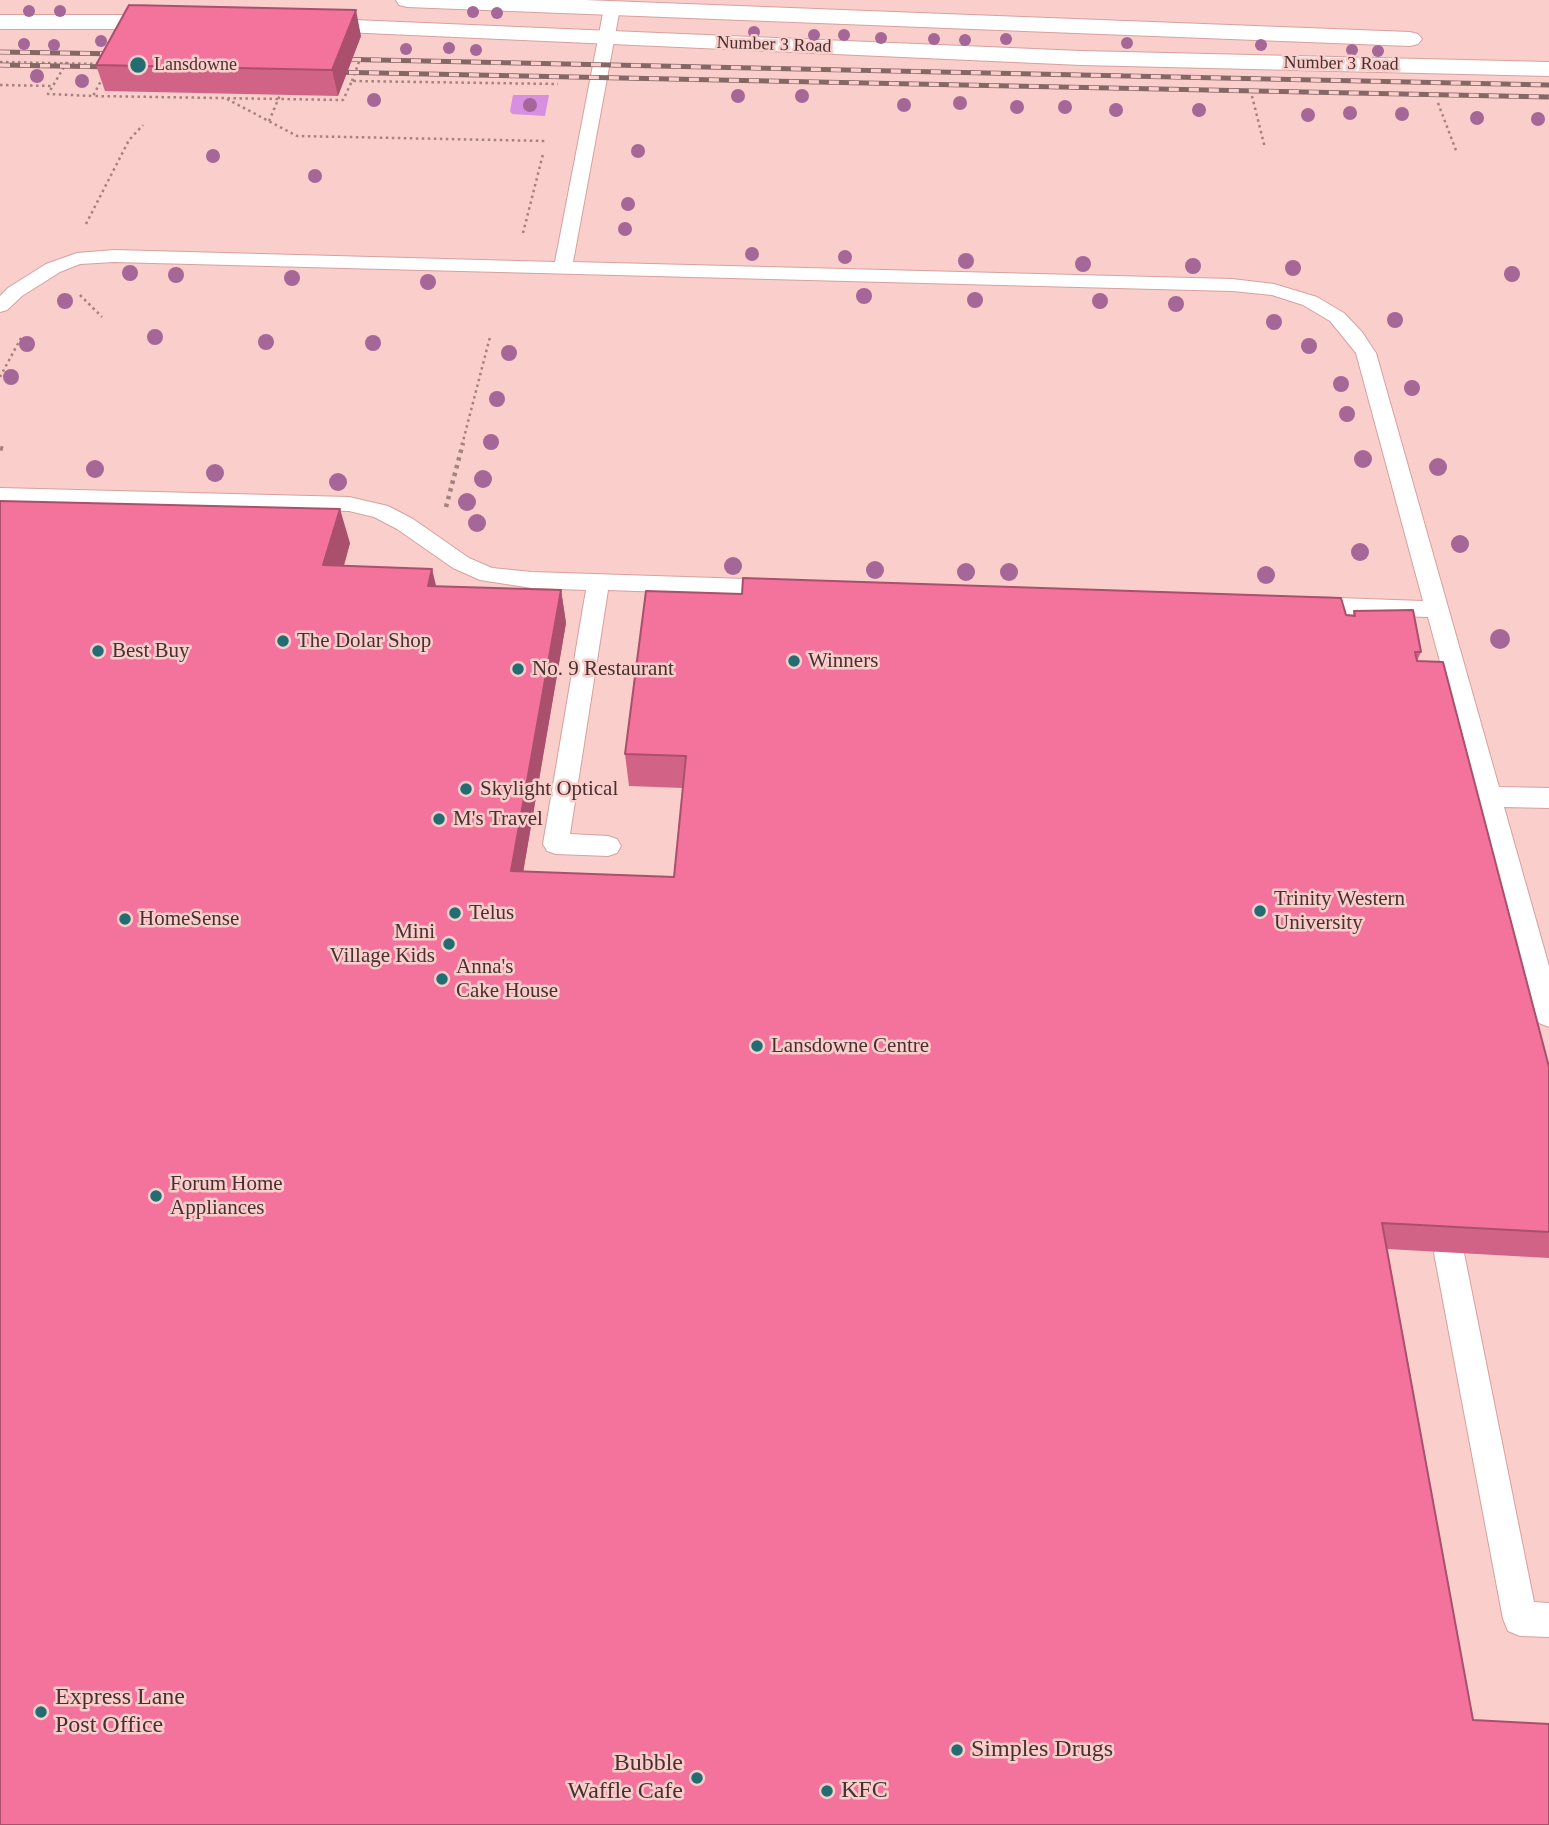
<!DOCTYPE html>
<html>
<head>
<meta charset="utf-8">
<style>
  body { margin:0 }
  canvas { display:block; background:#facecb }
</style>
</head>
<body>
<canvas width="1549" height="1825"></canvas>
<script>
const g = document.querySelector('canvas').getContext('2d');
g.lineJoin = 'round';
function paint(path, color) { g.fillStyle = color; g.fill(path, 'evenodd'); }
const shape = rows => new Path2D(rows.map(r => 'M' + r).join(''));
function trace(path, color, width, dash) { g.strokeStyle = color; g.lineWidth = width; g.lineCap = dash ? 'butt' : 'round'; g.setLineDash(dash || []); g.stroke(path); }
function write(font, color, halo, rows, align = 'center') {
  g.font = font + ' Georgia,serif'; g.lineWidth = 5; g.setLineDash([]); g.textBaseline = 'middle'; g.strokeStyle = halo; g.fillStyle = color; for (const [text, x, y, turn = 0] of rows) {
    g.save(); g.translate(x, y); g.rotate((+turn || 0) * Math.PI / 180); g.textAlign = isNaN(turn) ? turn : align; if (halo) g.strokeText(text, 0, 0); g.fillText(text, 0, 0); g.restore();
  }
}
const green = shape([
  [513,95,549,95,545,116,512,114,510,111]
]);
const pathFar1 = shape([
  [0,62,100,64],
  [67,62,48,94,93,96],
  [103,77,93,96,343,100,352,81,558,84],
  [352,81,360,59],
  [0,85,53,86],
  [1252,96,1265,148],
  [227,99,297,136,547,141],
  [1438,103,1457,153],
  [269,121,280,95],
  [86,224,129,140,143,125],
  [523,233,543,154],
  [80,295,102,317],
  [0,377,22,336],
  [462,445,490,337]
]);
const path = shape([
  [0,448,3,449],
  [446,507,463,443]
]);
const service = shape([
  [612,3,620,8,573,262,1232,279,1274,284,1317,297,1344,313,1362,332,1376,353,1499,787,1549,788,1549,808,1504,807,1549,966,1549,1027,1539,1023,1535,1015,1428,617,1309,613,1301,611,1298,605,1301,599,1309,597,1423,601,1356,353,1330,321,1303,305,1272,295,1232,291,114,262,80,264,60,272,22,296,7,310,0,312,0,296,8,288,46,264,77,253,114,250,555,262,604,8,612,3],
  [0,488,349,497,388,506,413,519,469,558,492,568,532,572,777,580,785,582,788,588,785,594,777,596,608,590,570,834,608,836,617,839,621,846,617,853,608,856,556,854,547,851,543,844,586,590,532,588,480,580,453,568,397,529,374,517,349,511,0,502,0,488],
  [1449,1239,1460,1243,1464,1253,1534,1602,1549,1603,1549,1637,1520,1636,1508,1631,1503,1619,1434,1253,1438,1243,1449,1239]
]);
const secondary = shape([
  [396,0,584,0,1410,32,1418,34,1422,39,1418,44,1410,46,407,7,399,5,396,0],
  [0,15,173,15,181,17,185,22,181,27,173,29,0,29,0,15],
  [307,18,1081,51,1549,62,1549,76,1081,65,299,30,295,25,299,20,307,18]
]);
const rail = shape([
  [0,52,121,54],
  [331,59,1549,85],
  [0,65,115,67],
  [329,72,1549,97]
]);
const trees = [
  [29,11,6],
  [60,11,6],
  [473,12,6],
  [497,13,6],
  [754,32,6],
  [814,35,6],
  [844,35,6],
  [881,38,6],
  [934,39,6],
  [1006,39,6],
  [965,40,6],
  [101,41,6],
  [1127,43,6],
  [24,44,6],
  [54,45,6],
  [1261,45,6],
  [449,48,6],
  [406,49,6],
  [476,50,6],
  [1352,50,6],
  [1378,51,6],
  [37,76,7],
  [82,81,7],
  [738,96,7],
  [802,96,7],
  [374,100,7],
  [960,103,7],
  [530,105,7],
  [904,105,7],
  [1017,107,7],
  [1065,107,7],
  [1116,110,7],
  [1199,110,7],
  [1350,113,7],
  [1402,114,7],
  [1308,115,7],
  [1477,118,7],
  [1538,119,7],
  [638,151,7],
  [213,156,7],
  [315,176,7],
  [628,204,7],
  [625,229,7],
  [752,254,7],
  [845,257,7],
  [966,261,8],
  [1083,264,8],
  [1193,266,8],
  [1293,268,8],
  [130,273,8],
  [1512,274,8],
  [176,275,8],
  [292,278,8],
  [428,282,8],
  [864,296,8],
  [975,300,8],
  [65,301,8],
  [1100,301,8],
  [1176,304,8],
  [1395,320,8],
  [1274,322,8],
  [155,337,8],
  [266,342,8],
  [373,343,8],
  [27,344,8],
  [1309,346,8],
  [509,353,8],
  [11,377,8],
  [1341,384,8],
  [1412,388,8],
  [497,399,8],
  [1347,414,8],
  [491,442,8],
  [1363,459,9],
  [1438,467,9],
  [95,469,9],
  [215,473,9],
  [483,479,9],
  [338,482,9],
  [467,502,9],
  [477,523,9],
  [1460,544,9],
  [1360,552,9],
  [733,566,9],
  [875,570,9],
  [966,572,9],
  [1009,572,9],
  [1266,575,9],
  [1500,639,10]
];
const wall = shape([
  [361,36,338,96,105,91,96,65],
  [0,501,350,543,344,566,436,586,561,590,566,623,523,872,674,877,683,788,629,786,625,754,1346,615,1353,616,1354,611,1421,652,1417,661,1549,1067,1549,1258,1387,1249,1473,1720,1549,1825]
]);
const shadedWall = shape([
  [356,10,361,36,338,96,332,70],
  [340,509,350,543,334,599,323,565],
  [432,569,440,602,428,586],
  [561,590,566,623,518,902,511,871]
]);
const building = shape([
  [129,5,356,10,332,70,96,65,129,5],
  [0,501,340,509,323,565,432,569,428,586,561,590,511,871,674,877,686,756,625,754,646,591,742,594,743,578,1341,598,1346,615,1355,616,1354,611,1413,610,1421,652,1415,652,1417,661,1443,662,1549,1067,1549,1232,1382,1223,1473,1720,1549,1724,1549,1825,0,1825,0,501]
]);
const markers = [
  [138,65,9,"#216d72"],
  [283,641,7,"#216d72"],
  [98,651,7,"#216d72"],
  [794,661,7,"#216d72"],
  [518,669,7,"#216d72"],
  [466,789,7,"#216d72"],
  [439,819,7,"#216d72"],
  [1260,911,7,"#216d72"],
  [455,913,7,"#216d72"],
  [125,919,7,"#216d72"],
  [449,944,7,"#216d72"],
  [442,979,7,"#216d72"],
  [757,1046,7,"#216d72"],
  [156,1196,7,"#216d72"],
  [41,1712,7,"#216d72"],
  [957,1750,7,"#216d72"],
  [697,1778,7,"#216d72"],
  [827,1791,7,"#216d72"]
];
const farStreetnames = [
  ["Number 3 Road",774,45,2],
  ["Number 3 Road",1341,64,1]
];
const farPoinames = [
  ["Lansdowne",154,65]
];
const poiNames = [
  ["The Dolar Shop",297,641],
  ["Best Buy",112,651],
  ["Winners",808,661],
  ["No. 9 Restaurant",532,669],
  ["Skylight Optical",480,789],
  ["M's Travel",453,819],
  ["Trinity Western",1274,899],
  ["University",1274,923],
  ["Telus",469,913],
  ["HomeSense",139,919],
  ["Mini",435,932,"right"],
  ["Village Kids",435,956,"right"],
  ["Anna's",456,967],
  ["Cake House",456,991],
  ["Lansdowne Centre",771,1046],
  ["Forum Home",170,1184],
  ["Appliances",170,1208]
];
const nearPoinames = [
  ["Express Lane",55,1698],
  ["Post Office",55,1726],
  ["Simples Drugs",971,1750],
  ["Bubble",683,1764,"right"],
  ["Waffle Cafe",683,1792,"right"],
  ["KFC",841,1791]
];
paint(green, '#d78fe2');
trace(service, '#d6a19f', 2);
trace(secondary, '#d6a19f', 2);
trace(pathFar1, '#a48280', 2.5, [2.5, 3.5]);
trace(path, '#a48280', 4.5, [3.5, 4.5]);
paint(service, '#fff');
paint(secondary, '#fff');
trace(rail, '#856766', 5);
trace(rail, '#facecb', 3.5, [10]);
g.fillStyle = '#a56797';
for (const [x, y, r] of trees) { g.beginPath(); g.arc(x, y, r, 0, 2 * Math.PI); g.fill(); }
paint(wall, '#d16386');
paint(shadedWall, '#aa506d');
paint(building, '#f3739c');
trace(building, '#aa506d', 2);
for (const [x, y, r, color] of markers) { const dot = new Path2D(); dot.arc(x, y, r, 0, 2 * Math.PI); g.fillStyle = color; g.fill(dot); trace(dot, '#facecb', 2.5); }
write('18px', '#473130', '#facecb', farStreetnames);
write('18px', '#473130', '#facecb', farPoinames, 'left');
write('21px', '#473130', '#facecb', poiNames, 'left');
write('24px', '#473130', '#facecb', nearPoinames, 'left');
</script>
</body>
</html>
